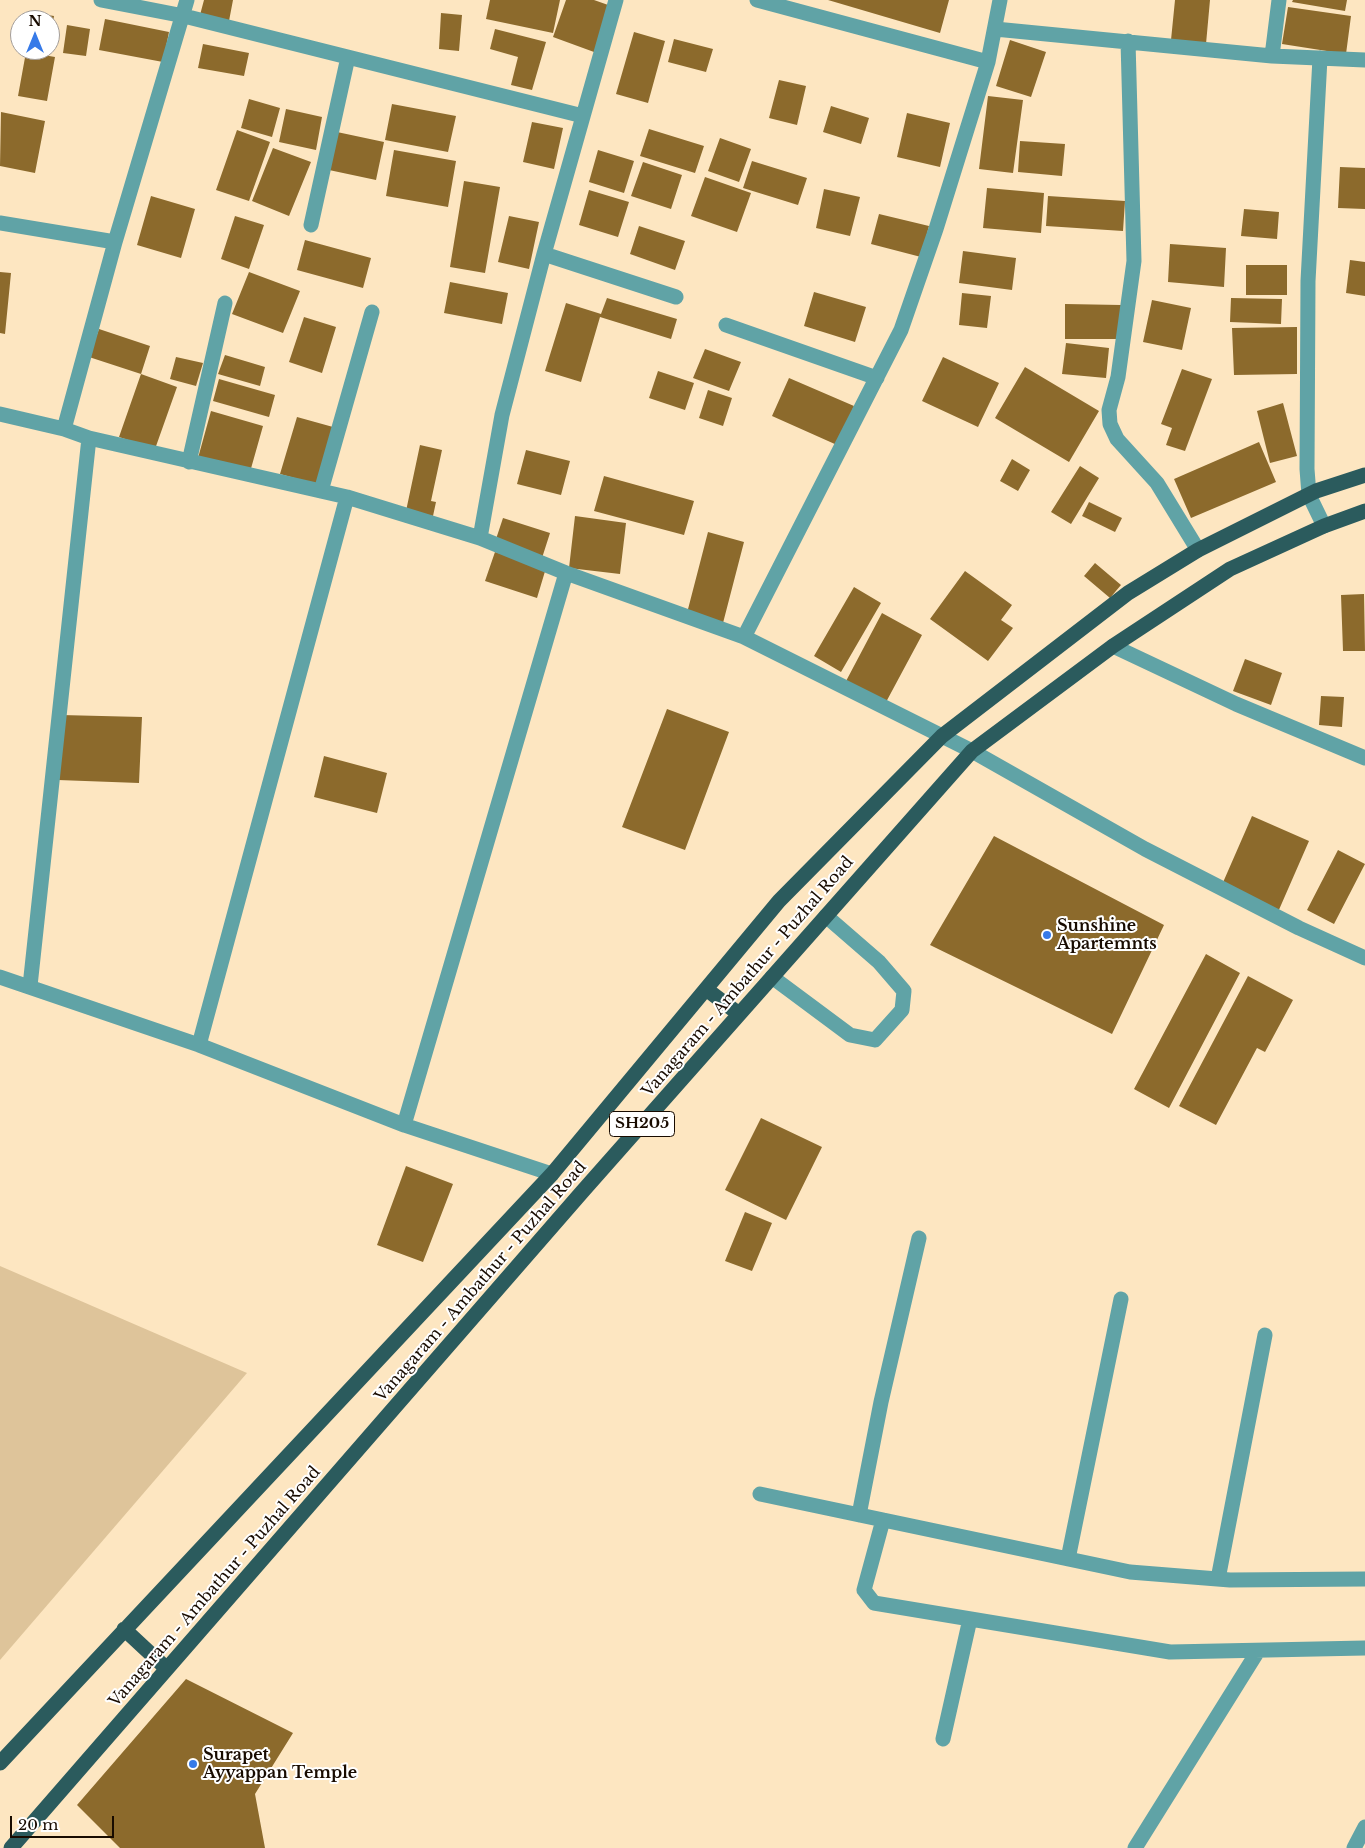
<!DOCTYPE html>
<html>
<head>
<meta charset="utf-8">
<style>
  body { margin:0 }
  #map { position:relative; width:1365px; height:1848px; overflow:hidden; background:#fde6c1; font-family:"Libre Baskerville",serif }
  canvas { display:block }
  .north { position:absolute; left:10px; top:10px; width:50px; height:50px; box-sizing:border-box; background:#fff; border:1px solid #a39d99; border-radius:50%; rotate:0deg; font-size:14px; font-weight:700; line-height:20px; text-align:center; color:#180b00 }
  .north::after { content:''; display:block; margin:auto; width:18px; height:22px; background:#367ae8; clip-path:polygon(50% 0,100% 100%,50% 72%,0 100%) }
  .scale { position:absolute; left:10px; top:1816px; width:104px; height:22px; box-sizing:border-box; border:2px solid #180b00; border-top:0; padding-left:6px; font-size:15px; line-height:18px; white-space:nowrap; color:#180b00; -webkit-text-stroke:4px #fff; paint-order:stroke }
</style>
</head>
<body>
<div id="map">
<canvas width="1365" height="1848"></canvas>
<div class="north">N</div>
<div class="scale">20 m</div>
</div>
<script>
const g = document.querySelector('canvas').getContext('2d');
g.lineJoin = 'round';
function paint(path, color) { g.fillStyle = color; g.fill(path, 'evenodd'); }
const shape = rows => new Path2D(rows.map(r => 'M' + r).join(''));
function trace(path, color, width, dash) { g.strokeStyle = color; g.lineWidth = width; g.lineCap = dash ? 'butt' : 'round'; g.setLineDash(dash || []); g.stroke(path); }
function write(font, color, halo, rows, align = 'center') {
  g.font = font + ' "Libre Baskerville",serif'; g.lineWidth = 4; g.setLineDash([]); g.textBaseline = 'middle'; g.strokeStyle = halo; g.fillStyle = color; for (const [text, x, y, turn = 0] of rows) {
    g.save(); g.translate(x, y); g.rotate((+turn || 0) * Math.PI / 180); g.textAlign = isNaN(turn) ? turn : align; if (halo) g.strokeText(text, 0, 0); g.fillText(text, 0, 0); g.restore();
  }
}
const green = shape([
  [0,1266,247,1373,0,1660]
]);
const building = shape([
  [204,0,233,0,229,21,200,15],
  [490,0,560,0,553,33,486,19],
  [566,0,594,0,611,6,594,52,553,37],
  [828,0,949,0,940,33],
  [1175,0,1210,0,1206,44,1171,40],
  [1293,0,1347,0,1345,11,1292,2],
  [1288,7,1351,16,1346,54,1282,44],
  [29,12,54,16,51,34,50,20,28,20],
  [441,13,462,15,459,51,439,49],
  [105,19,169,32,163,62,99,50],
  [67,25,90,29,86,56,63,53],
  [495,29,546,42,532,90,511,85,518,57,490,49],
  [634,32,665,41,648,103,616,94],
  [674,39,713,49,706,72,668,62],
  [1010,40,1046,52,1031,97,996,86],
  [203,44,249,53,244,76,198,68],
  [26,52,55,57,47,101,18,96],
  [779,80,806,86,797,125,769,118],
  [988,96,1023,100,1013,173,979,169],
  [249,99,280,108,272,137,241,128],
  [392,104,456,116,448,152,385,140],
  [831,106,869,118,861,144,823,132],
  [286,109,322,117,316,150,279,142],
  [1,112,45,121,35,173,0,166],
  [907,113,950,123,940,167,897,157],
  [532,122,563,128,554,169,523,162],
  [649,129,704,146,695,173,640,156],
  [237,130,270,142,249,201,216,190],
  [337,132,384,142,376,180,329,170],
  [720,138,751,149,739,182,708,171],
  [1020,141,1065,144,1062,176,1018,172],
  [273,148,311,162,289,216,252,201],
  [394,150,456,161,448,207,386,196],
  [598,150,634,161,624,193,589,182],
  [752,161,807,178,798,205,743,188],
  [643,162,682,175,671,209,631,196],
  [1340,167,1365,168,1365,209,1338,208],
  [705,177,751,193,737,232,691,216],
  [464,181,500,187,485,273,450,267],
  [987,188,1044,193,1041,233,983,228],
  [824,189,860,197,850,236,816,228],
  [589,190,629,202,618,237,579,225],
  [151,196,195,209,181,258,137,245],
  [1048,196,1125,201,1123,231,1046,226],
  [1244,209,1279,212,1277,239,1241,236],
  [879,214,929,226,921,257,871,244],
  [235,216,264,225,249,269,221,259],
  [509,216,539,222,529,269,498,262],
  [639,226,685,241,675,270,630,254],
  [305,240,371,258,363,288,297,270],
  [1170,244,1226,248,1224,287,1168,282],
  [963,251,1016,258,1012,290,959,283],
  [1350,260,1365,262,1365,296,1346,293],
  [1246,265,1287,265,1287,295,1246,295],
  [0,272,11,273,5,334,0,333],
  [249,272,300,291,283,333,232,314],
  [450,282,508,293,502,324,444,313],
  [814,292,866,307,855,342,804,326],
  [962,293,991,296,987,328,959,325],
  [607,298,677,319,671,339,600,317,581,382,545,371,566,303,601,314],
  [1231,298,1282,299,1281,324,1230,322],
  [1152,300,1191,308,1182,350,1143,342],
  [1065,304,1121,305,1120,339,1065,339],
  [304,317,336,327,322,373,289,362],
  [1297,327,1297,374,1234,375,1232,328],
  [99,329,150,346,141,374,89,357],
  [1066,343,1109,348,1106,378,1062,374],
  [705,349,741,362,729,391,693,378],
  [225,355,265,367,260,386,218,374],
  [176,357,203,363,196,386,170,379],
  [943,357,999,383,978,427,922,401],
  [1025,367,1099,411,1069,462,995,418],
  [1182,369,1212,379,1185,451,1166,445,1172,428,1161,424],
  [658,371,694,383,685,410,649,398],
  [141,374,177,387,155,449,119,437],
  [789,378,854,406,837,445,772,416],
  [219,379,275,395,269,417,213,401],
  [708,390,732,398,723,426,699,418],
  [1283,403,1297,456,1270,463,1257,411],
  [211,411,263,426,250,472,198,458],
  [297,417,333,427,316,484,280,474],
  [1259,442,1276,482,1191,518,1174,479],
  [420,445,442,450,431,501,436,502,433,516,406,511],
  [526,450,570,461,561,495,517,484],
  [1012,459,1030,470,1018,491,1000,481],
  [1080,466,1099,478,1071,524,1051,512],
  [604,476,694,501,684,535,594,511],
  [1089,502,1122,518,1115,532,1082,516],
  [575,516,626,523,620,574,569,568],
  [503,518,550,533,542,558,495,542],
  [708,532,744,542,723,623,687,613],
  [495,552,546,568,537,598,485,581],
  [1095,563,1121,585,1110,598,1084,576],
  [965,571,1012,605,1001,620,1013,628,988,661,930,619],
  [854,587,881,603,841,672,814,656],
  [1364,594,1365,651,1343,651,1341,595],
  [882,613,922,635,885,704,845,683],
  [1245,659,1282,673,1271,705,1233,691],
  [1321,696,1344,697,1342,727,1319,725],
  [667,709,729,732,685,850,622,827],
  [61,715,142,717,139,783,58,780],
  [324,756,387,773,377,813,314,797],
  [1252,816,1309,841,1278,912,1221,887],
  [994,836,1164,925,1112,1034,930,945],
  [1338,850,1365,864,1334,924,1307,910],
  [1206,954,1240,973,1169,1108,1134,1089],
  [1248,976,1293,1000,1265,1052,1257,1048,1216,1125,1179,1106],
  [761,1118,822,1147,786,1220,725,1190],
  [406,1166,453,1184,423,1262,377,1245],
  [745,1212,772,1223,752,1271,725,1261],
  [186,1679,293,1733,255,1794,265,1848,120,1848,77,1805]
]);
const lane = shape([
  [772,977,850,1035,875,1040,902,1010,904,991,879,962,826,916]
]);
const street = shape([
  [101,0,184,16,583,116],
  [757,0,988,62],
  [995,29,1272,56,1365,60],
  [1128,41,1134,261,1118,377,1109,410,1110,424,1117,439,1157,483,1198,550],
  [1272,56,1279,0],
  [1320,58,1308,281,1307,469,1309,495,1324,526],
  [0,223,115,242],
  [311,225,348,57],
  [544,254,676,297],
  [726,325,877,378],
  [0,414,64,429,89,438,347,497,480,538,566,573,744,637,972,751,1145,849,1299,928,1365,958],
  [64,429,115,242,187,0],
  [189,462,225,303],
  [321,491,372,312],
  [480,538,502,415,544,254,616,0],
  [744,637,901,330,936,229,988,62,1000,0],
  [1113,646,1236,704,1365,758],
  [0,977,199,1045,404,1125,552,1174],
  [30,986,89,438],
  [199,1045,347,497],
  [404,1125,566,573],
  [760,1494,1130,1572,1230,1580,1365,1579],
  [859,1515,881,1402,919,1238],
  [883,1520,864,1590,874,1603,1170,1652,1365,1648],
  [1068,1559,1121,1299],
  [1218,1579,1265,1335],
  [943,1739,970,1619],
  [1135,1848,1258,1651],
  [1354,1848,1365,1827]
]);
const primary = shape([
  [706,989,739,1014],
  [124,1629,167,1669],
  [0,1763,552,1174,779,901,942,736,1128,593,1198,550,1316,491,1365,475],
  [11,1848,582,1192,972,751,1113,646,1230,569,1324,526,1365,511]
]);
const markers = [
  [1047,935,5,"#367ae8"],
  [193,1764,5,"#367ae8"]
];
const shields = [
  [642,1124,65]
];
const shieldNames = [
  ["SH205",642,1124]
];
const poiNames = [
  ["Sunshine",1057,926],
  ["Apartemnts",1057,944],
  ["Surapet",203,1755],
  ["Ayyappan Temple",203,1773]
];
const streetNames = [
  ["Vanagaram - Ambathur - Puzhal Road",748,977,-49],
  ["Vanagaram - Ambathur - Puzhal Road",481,1282,-49],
  ["Vanagaram - Ambathur - Puzhal Road",215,1587,-49]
];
paint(green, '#dec49a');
paint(building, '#8c6a2c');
trace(lane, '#60a3a6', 15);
trace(street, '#60a3a6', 15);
trace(primary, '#2b5b5d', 15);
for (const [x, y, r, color] of markers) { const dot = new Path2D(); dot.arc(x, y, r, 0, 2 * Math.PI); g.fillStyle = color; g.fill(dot); trace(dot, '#fff', 2); }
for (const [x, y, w] of shields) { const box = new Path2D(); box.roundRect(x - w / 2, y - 12.5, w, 25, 4); g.fillStyle = '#fff'; g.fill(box); trace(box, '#180b00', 1); }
write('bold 15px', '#180b00', null, shieldNames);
write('bold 16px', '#180b00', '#fff', poiNames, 'left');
write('16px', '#180b00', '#fff', streetNames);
</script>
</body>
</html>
